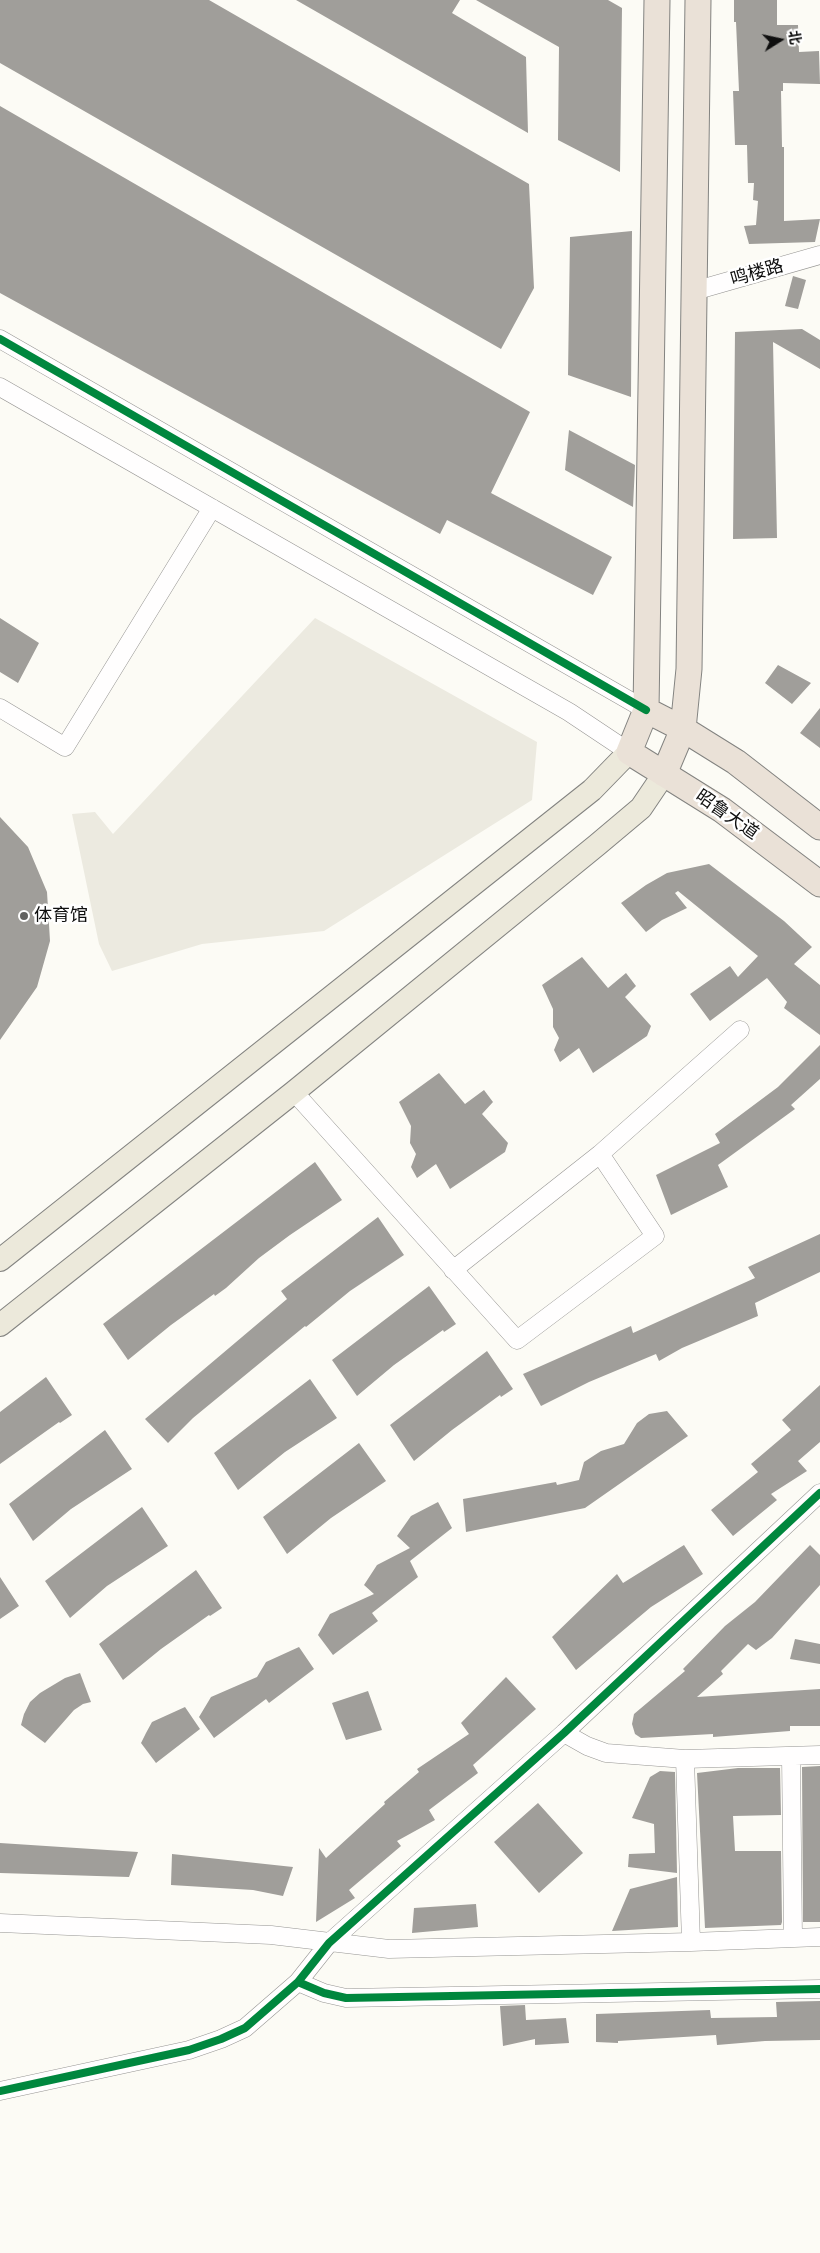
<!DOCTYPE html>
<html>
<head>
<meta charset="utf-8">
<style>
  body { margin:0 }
  #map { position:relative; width:820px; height:2253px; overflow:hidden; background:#fcfbf5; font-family:Lora,"Noto Sans SC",serif }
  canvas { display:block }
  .north { position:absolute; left:755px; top:15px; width:50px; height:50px; -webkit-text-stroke:4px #fff; paint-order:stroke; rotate:80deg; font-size:14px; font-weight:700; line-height:20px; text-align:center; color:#0f0f0f }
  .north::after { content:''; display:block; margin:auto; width:18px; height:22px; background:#0f0f0f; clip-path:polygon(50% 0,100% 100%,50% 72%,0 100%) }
</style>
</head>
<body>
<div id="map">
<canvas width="820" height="2253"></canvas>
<div class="north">北</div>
</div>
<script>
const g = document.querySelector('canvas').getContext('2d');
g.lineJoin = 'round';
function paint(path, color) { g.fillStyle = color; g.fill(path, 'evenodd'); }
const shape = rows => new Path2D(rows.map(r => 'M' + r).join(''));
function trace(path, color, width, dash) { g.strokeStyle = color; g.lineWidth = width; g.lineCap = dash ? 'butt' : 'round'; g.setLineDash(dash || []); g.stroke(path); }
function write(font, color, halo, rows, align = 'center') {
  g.font = font + ' Lora,"Noto Sans SC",serif'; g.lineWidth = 5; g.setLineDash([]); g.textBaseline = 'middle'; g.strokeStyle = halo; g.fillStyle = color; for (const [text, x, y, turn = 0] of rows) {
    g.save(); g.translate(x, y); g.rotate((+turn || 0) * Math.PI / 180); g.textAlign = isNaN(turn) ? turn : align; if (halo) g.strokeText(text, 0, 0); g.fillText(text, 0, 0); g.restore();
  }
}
const plaza = shape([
  [315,618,537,742,532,800,324,931,202,944,112,971,99,944,72,814,95,812,113,834]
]);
const building = shape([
  [0,0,209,0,529,184,534,288,501,349,0,63],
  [296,0,460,0,452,13,526,57,528,133],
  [476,0,608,0,622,8,620,172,558,140,559,47],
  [734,0,777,0,777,25,798,25,799,52,819,51,820,84,783,83,783,91,781,91,782,147,784,147,784,221,820,219,815,242,749,244,744,226,756,225,758,201,753,200,754,183,748,183,747,145,735,145,733,91,739,91,736,22,734,22],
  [0,106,530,412,491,493,612,557,593,595,447,520,440,534,0,293],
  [632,231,631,397,568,375,570,237],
  [793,276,806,280,798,309,785,306],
  [802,329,820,340,820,369,773,342,777,538,733,539,735,332],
  [569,430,635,465,633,507,565,470],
  [0,618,39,643,18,683,0,672],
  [778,665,811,683,792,704,765,683],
  [820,708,820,748,800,733],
  [0,817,28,847,47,892,50,941,37,987,0,1040],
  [709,864,784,921,812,947,794,964,820,985,820,1035,784,1008,787,1002,767,978,710,1021,690,994,730,966,738,977,758,956,678,891,675,893,687,908,662,920,646,932,621,903,646,885,667,873],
  [582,957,608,988,626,973,636,986,625,997,651,1026,647,1036,593,1073,579,1048,560,1062,554,1050,559,1038,553,1027,553,1009,542,985],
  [820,1045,820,1079,791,1105,795,1109,718,1165,728,1187,671,1215,656,1175,720,1143,715,1134,778,1087],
  [439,1073,465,1104,484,1090,493,1102,482,1114,508,1143,505,1152,450,1189,436,1164,417,1178,411,1167,416,1154,410,1143,411,1126,399,1102],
  [315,1162,342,1200,290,1235,259,1258,226,1288,215,1296,214,1294,171,1325,128,1360,103,1324],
  [378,1217,404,1255,350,1291,306,1327,305,1326,193,1418,168,1443,145,1419,287,1299,281,1291],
  [820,1234,820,1272,755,1303,758,1316,682,1348,659,1361,656,1354,589,1382,541,1406,523,1374,631,1326,633,1333,755,1278,748,1267],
  [429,1286,456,1324,444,1332,443,1330,394,1365,357,1396,332,1360],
  [487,1351,513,1389,501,1397,500,1395,452,1430,414,1461,390,1425],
  [46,1377,72,1415,60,1423,59,1422,0,1464,0,1412],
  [310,1379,337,1418,285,1452,238,1490,214,1453],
  [820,1385,820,1442,798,1461,807,1471,771,1494,777,1500,733,1536,711,1510,758,1472,751,1464,791,1430,782,1420],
  [667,1411,688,1436,585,1508,466,1532,463,1499,556,1482,557,1485,579,1480,584,1462,601,1451,624,1444,637,1423,649,1414],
  [105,1430,132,1469,71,1509,33,1541,9,1504],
  [359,1443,386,1481,331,1518,287,1554,263,1517],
  [438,1502,452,1528,410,1561,418,1577,372,1613,378,1621,333,1655,318,1635,330,1614,374,1594,364,1585,377,1565,410,1548,397,1536,411,1516],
  [142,1507,168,1546,107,1586,70,1618,45,1581],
  [684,1545,703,1574,651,1607,576,1670,552,1637,617,1574,623,1583],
  [810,1545,820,1555,820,1585,772,1638,756,1650,748,1644,721,1671,723,1674,697,1697,820,1689,820,1726,790,1726,790,1731,713,1737,713,1734,641,1738,635,1734,632,1724,634,1714,685,1671,683,1669,725,1626,755,1602],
  [196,1570,222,1608,210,1616,209,1615,161,1649,123,1680,99,1644],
  [0,1577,19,1606,0,1619],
  [795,1639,820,1644,820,1664,790,1659],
  [299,1647,314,1669,269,1703,266,1699,214,1738,199,1717,211,1697,257,1677,266,1662],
  [80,1673,91,1702,83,1704,74,1710,45,1743,21,1725,24,1714,30,1702,40,1693,65,1678],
  [506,1677,536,1709,473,1765,478,1773,429,1810,435,1820,397,1841,401,1846,349,1890,355,1898,316,1922,319,1848,326,1858,385,1804,384,1802,419,1772,417,1769,469,1734,461,1723],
  [368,1691,382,1730,346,1740,332,1703],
  [185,1707,200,1729,156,1763,141,1743,146,1733,152,1722],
  [820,1766,820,1922,803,1922,802,1767],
  [738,1768,780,1768,781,1815,733,1816,735,1851,781,1851,782,1922,781,1925,705,1928,697,1773],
  [660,1771,675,1772,677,1873,628,1867,629,1854,655,1853,654,1824,632,1818,650,1777],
  [538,1803,583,1853,539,1893,494,1842],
  [0,1843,138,1852,129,1877,0,1873],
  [172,1854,293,1867,283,1896,253,1890,171,1885],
  [677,1877,678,1927,612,1931,630,1889],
  [476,1904,478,1927,412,1933,414,1908],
  [820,2001,820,2040,765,2041,717,2045,716,2035,618,2041,618,2043,596,2042,596,2014,710,2010,711,2018,777,2017,776,2002],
  [525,2005,526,2020,566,2018,569,2043,535,2045,535,2039,503,2046,500,2006]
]);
const minor = shape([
  [694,291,820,255],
  [0,339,646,710],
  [0,387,569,712,629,752],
  [0,708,65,747,212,508],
  [294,1092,517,1340,655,1236,600,1154,740,1030],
  [453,1270,600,1154],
  [564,1733,587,1746,606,1753,685,1759,820,1755],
  [791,1756,793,1938],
  [685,1759,691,1942],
  [0,1923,271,1935,389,1949,691,1942,820,1937],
  [298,1982,324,1993,346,1998,820,1989],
  [0,2091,189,2050,221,2039,245,2028,298,1982,329,1943,564,1733,820,1493]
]);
const major = shape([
  [0,1260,592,790,629,752],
  [0,1325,294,1092,597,845,641,808,664,774]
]);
const highway = shape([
  [657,0,646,710,629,752,722,810,820,884],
  [646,710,683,729,736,762,820,827],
  [664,774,683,729,689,669,698,0]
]);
const cycleway = shape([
  [0,339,646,710],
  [298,1982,324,1993,346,1998,820,1989],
  [0,2091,189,2050,221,2039,245,2028,298,1982,329,1943,564,1733,820,1493]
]);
const markers = [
  [24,916,5,"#626260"]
];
const streetNames = [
  ["鸣楼路",757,273,-16],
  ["昭鲁大道",727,815,35]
];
const poiNames = [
  ["体育馆",34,916]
];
paint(plaza, '#eceae0');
paint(building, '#a09e9a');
trace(minor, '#969593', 19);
trace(major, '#838380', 24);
trace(highway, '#838380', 27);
trace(minor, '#fffefe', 18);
trace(major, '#ece9db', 22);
trace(highway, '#eae1d7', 25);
trace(cycleway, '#00873e', 8);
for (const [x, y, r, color] of markers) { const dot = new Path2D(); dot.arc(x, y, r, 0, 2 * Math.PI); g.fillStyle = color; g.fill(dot); trace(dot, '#fff', 2); }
write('18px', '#0f0f0f', '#fff', streetNames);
write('18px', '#0f0f0f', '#fff', poiNames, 'left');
</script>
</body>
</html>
